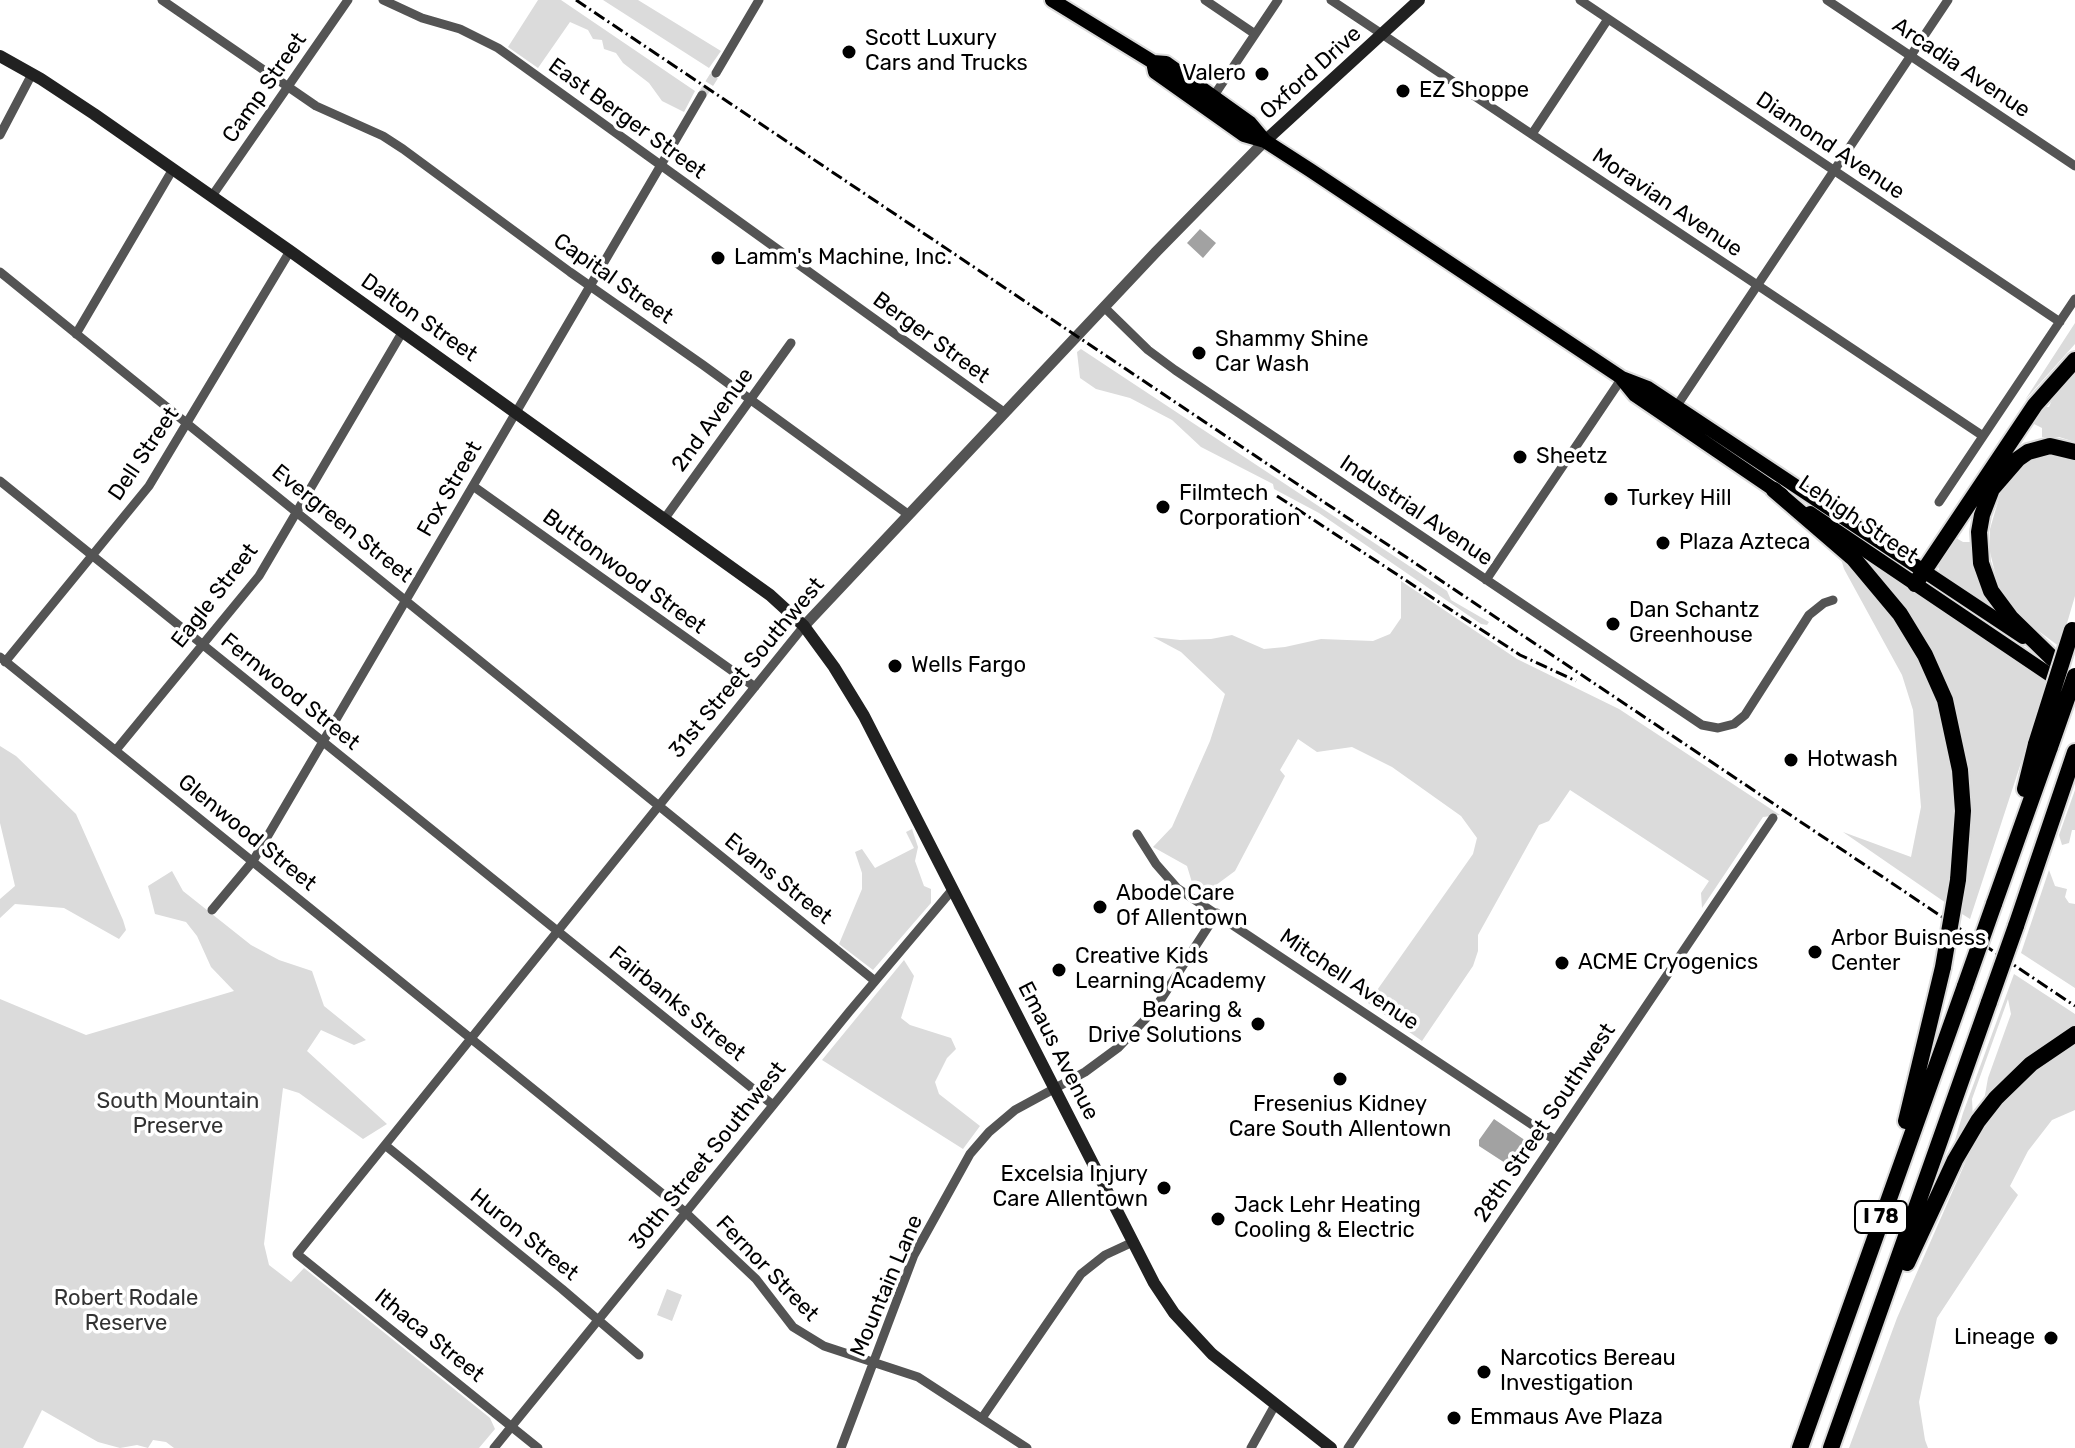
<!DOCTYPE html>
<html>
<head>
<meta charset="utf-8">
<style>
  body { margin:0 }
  canvas { display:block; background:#fff }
</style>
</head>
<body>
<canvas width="2075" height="1448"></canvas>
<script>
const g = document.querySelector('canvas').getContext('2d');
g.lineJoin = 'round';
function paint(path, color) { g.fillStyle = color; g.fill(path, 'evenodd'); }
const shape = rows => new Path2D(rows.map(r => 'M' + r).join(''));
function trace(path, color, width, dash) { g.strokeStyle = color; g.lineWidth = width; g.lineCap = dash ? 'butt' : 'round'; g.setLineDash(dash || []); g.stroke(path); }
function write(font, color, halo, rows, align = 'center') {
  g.font = font + ' Rubik,sans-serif'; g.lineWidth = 7; g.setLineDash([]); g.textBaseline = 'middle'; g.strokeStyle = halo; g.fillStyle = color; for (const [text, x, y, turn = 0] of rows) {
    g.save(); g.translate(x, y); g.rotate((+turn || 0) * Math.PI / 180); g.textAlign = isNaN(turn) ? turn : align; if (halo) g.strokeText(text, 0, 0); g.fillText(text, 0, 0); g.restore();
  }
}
const green = shape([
  [538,0,561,0,695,91,684,112,662,101,649,83,623,63,616,53,604,49,602,40,593,39,588,30,570,22,538,68,508,47],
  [603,0,638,0,721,51,709,68],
  [2075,323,2075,344,2025,400],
  [1081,349,1447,591,1451,600,1489,622,1487,625,1481,624,1319,513,1274,489,1273,484,1201,447,1172,420,1130,398,1096,389,1080,378,1077,352],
  [2075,371,2075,442,2059,437,2042,437,2042,428,2032,423,2044,407,2049,407,2054,395],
  [2043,455,2057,455,2075,462,2075,596,2060,647,2017,615,1997,591,1997,581,1990,552,1990,529,2001,491,2019,468],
  [1956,538,1963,542,1974,542,1995,609,1940,574,1937,562],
  [1839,552,1892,616,1915,654,1932,691,1944,726,1952,764,1956,800,1953,856,1946,903,1843,832,1911,857,1921,807,1913,710,1902,675,1844,569],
  [1864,559,1910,587,2048,680,1970,919,1959,912,1971,804,1968,803,1960,734],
  [1401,581,1517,659,1619,709,1780,815,1763,817,1702,908,1701,893,1709,881,1570,790,1549,821,1539,825,1478,935,1478,951,1473,966,1422,1041,1368,1003,1473,854,1477,838,1461,816,1392,767,1352,747,1317,752,1298,739,1280,770,1285,776,1235,871,1212,888,1207,897,1194,889,1187,866,1153,847,1172,827,1210,741,1225,694,1181,652,1153,637,1180,640,1211,639,1232,635,1264,649,1285,647,1321,639,1373,641,1390,634,1401,618],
  [0,746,16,756,76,814,123,920,126,930,119,939,64,908,15,904,0,918,0,899,15,886,0,823],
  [2075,790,2075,830,2072,830,2069,843,2062,845,2059,835],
  [912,829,918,847,915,861,924,886,931,889,931,903,873,970,839,944,862,889,862,873,855,852,862,849,875,868,914,848,906,832],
  [2049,870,2055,886,2067,889,2065,897,2069,903,2075,904,2075,988,2021,953],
  [172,871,183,891,251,945,279,960,312,971,324,1006,366,1040,354,1045,321,1030,307,1051,387,1124,363,1139,299,1093,283,1088,264,1244,269,1265,291,1282,304,1268,490,1418,495,1429,479,1448,174,1448,166,1442,153,1440,148,1448,137,1445,120,1448,98,1442,42,1410,23,1448,0,1448,0,999,86,1035,234,991,211,967,197,936,186,922,155,914,148,886],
  [904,960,914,976,901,1018,910,1025,951,1038,956,1049,947,1058,935,1082,939,1094,980,1126,963,1149,822,1060],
  [2014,974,2075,1014,2075,1027,1983,1106,1988,1078,2011,1014,2008,999,1972,1099,1973,1120,1948,1164,1963,1113],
  [2075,1045,2075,1110,2052,1120,2028,1151,2010,1186,2018,1195,1937,1318,1919,1402,1925,1440,1928,1448,1849,1448,1897,1318,1972,1147,1992,1115,2024,1081,2042,1065],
  [667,1289,682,1295,672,1321,657,1315]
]);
const water = shape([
  [1200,229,1216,243,1203,258,1187,243],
  [1494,1119,1529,1143,1532,1152,1519,1172,1479,1146,1479,1140]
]);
const minorTunnel = shape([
  [702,95,716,73]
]);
const minor = shape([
  [162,0,316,106,383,136,403,149,570,272,703,365,909,515],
  [383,0,422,18,460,29,498,48,1005,413],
  [1205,0,1255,34],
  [1331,0,1983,436],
  [1580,0,2060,322],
  [1827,0,2075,166],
  [716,73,759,0],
  [1213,97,1278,0],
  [1532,134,1608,19],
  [0,135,32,74],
  [212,196,348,0],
  [0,272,875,981],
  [1105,308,1148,350,1175,370,1702,725,1718,728,1734,724,1745,715,1809,615,1824,603,1833,600],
  [76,334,173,169],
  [1676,407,1948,0],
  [0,481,773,1105],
  [473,486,755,687],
  [1939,502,2075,299],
  [665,518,791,343],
  [1486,580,1622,378],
  [0,657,685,1212,756,1279,793,1327,824,1346,918,1377,1027,1448],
  [5,662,149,486,290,251],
  [116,750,259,576,403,331],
  [1137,834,1156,864,1177,888,1555,1140],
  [212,910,253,861,702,95],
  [385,1145,562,1289,639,1355],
  [982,1418,1081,1274,1105,1255,1133,1242],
  [494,1448,849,1012,953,889],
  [538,1448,297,1254,804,626],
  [841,1448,914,1255,970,1154,989,1132,1015,1110,1085,1072,1119,1047,1154,1010,1217,913],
  [1251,1448,1275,1405],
  [1348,1448,1773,818]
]);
const tertiary = shape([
  [804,626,1156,252,1265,141]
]);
const secondary = shape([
  [0,56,41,79,94,114,290,251,770,595,804,626,834,667,864,716,1154,1283,1174,1313,1212,1354,1331,1448],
  [1265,141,1419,0]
]);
const trunk = shape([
  [1052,0,1153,62,1166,63,1250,123,1265,141],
  [1153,62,1155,72,1244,135,1265,141,1310,170,1622,378,1648,388,2023,637],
  [1622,379,1635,395,1782,495],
  [1810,513,2065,685]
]);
const motorway = shape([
  [1774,490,1854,559,1900,614,1925,655,1945,700,1960,770,1963,811,1958,880],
  [1915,584,2035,405,2075,360],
  [2053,659,2011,618,1991,591,1981,563,1979,532,1982,515,1992,489,2018,459,2028,452,2050,446,2075,452],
  [2025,789,2036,744],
  [1994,904,2050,747],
  [2016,926,2075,752],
  [1906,1121,1943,967],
  [1907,1263,1955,1160,1978,1121,1996,1098,2031,1064,2075,1034],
  [1800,1448,1965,986],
  [1831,1448,1989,1002]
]);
const rail = shape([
  [576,0,2075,1006],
  [1277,496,1520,655,1576,681]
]);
const motorwayBridge = shape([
  [2036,744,2072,630],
  [2050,747,2075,676],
  [1943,967,1958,880],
  [1965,986,1994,904],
  [1989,1002,2016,926]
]);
const markers = [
  [849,52,8,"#000"],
  [1262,74,8,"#000"],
  [1403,91,8,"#000"],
  [718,258,8,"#000"],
  [1199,353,8,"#000"],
  [1520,457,8,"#000"],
  [1611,499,8,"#000"],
  [1163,507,8,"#000"],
  [1663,543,8,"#000"],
  [1613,624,8,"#000"],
  [895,666,8,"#000"],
  [1791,760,8,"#000"],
  [1100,907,8,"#000"],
  [1815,952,8,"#000"],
  [1562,963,8,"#000"],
  [1059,970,8,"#000"],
  [1258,1024,8,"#000"],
  [1340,1079,8,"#000"],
  [1164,1188,8,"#000"],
  [1218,1219,8,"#000"],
  [2051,1338,8,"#000"],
  [1484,1372,8,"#000"],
  [1454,1418,8,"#000"]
];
const shields = [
  [1881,1217,52]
];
const shieldNames = [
  ["I 78",1881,1217]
];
const poiNames = [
  ["Scott Luxury",865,39],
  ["Cars and Trucks",865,64],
  ["Valero",1246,74,"right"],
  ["EZ Shoppe",1419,91],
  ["Lamm's Machine, Inc.",734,258],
  ["Shammy Shine",1215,340],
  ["Car Wash",1215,365],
  ["Sheetz",1536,457],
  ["Filmtech",1179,494],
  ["Corporation",1179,519],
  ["Turkey Hill",1627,499],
  ["Plaza Azteca",1679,543],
  ["Dan Schantz",1629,611],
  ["Greenhouse",1629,636],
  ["Wells Fargo",911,666],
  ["Hotwash",1807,760],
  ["Abode Care",1116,894],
  ["Of Allentown",1116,919],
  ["Arbor Buisness",1831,939],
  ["Center",1831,964],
  ["Creative Kids",1075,957],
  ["Learning Academy",1075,982],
  ["ACME Cryogenics",1578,963],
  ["Bearing &",1242,1011,"right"],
  ["Drive Solutions",1242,1036,"right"],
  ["Fresenius Kidney",1340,1105,"center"],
  ["Care South Allentown",1340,1130,"center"],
  ["Excelsia Injury",1148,1175,"right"],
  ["Care Allentown",1148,1200,"right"],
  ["Jack Lehr Heating",1234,1206],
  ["Cooling & Electric",1234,1231],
  ["Lineage",2035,1338,"right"],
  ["Narcotics Bereau",1500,1359],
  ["Investigation",1500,1384],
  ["Emmaus Ave Plaza",1470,1418]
];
const streetNames = [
  ["Arcadia Avenue",1961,68,34],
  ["Oxford Drive",1311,73,-42],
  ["Camp Street",265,88,-55],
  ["East Berger Street",627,119,36],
  ["Diamond Avenue",1830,146,34],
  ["Moravian Avenue",1667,203,34],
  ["Capital Street",613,279,35],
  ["Dalton Street",419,318,35],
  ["Berger Street",931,338,36],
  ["2nd Avenue",713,420,-54],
  ["Dell Street",144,454,-56],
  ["Fox Street",450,489,-60],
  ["Industrial Avenue",1416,511,34],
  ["Lehigh Street",1858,520,34],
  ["Evergreen Street",342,524,39],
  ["Buttonwood Street",624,572,36],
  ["Eagle Street",215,596,-52],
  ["31st Street Southwest",747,668,-50],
  ["Fernwood Street",290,692,39],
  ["Glenwood Street",247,833,39],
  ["Evans Street",778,879,39],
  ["Mitchell Avenue",1349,980,34],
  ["Fairbanks Street",677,1004,39],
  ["Emaus Avenue",1058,1051,63],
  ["28th Street Southwest",1545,1123,-56],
  ["30th Street Southwest",708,1156,-51],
  ["Huron Street",524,1235,39],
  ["Fernor Street",767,1269,46],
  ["Mountain Lane",887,1286,-67],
  ["Ithaca Street",429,1336,39]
];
const parkNames = [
  ["South Mountain",178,1102],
  ["Preserve",178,1127],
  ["Robert Rodale",126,1299],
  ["Reserve",126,1324]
];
paint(green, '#dbdbdb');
paint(water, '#a2a2a2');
trace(minorTunnel, '#d9d9d9', 9, [9, 4.5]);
trace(trunk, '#dbdbdb', 18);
trace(motorway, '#dbdbdb', 20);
trace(minor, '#545454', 9);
trace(tertiary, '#545454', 11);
trace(secondary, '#212121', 12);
trace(trunk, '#000', 14);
trace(motorway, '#000', 16);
trace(rail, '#000', 3, [12, 4, 2, 4]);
trace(motorwayBridge, '#dbdbdb', 20, []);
trace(motorwayBridge, '#000', 16);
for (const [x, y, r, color] of markers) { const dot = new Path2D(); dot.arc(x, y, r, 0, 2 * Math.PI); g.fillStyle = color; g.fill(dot); trace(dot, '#fff', 3); }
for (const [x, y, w] of shields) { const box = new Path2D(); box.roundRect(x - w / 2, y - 16, w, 32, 6); g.fillStyle = '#fff'; g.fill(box); trace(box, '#000', 2); }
write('bold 20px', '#000', null, shieldNames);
write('22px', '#000', '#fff', poiNames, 'left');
write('22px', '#000', '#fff', streetNames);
write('22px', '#323232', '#fff', parkNames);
</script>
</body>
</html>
